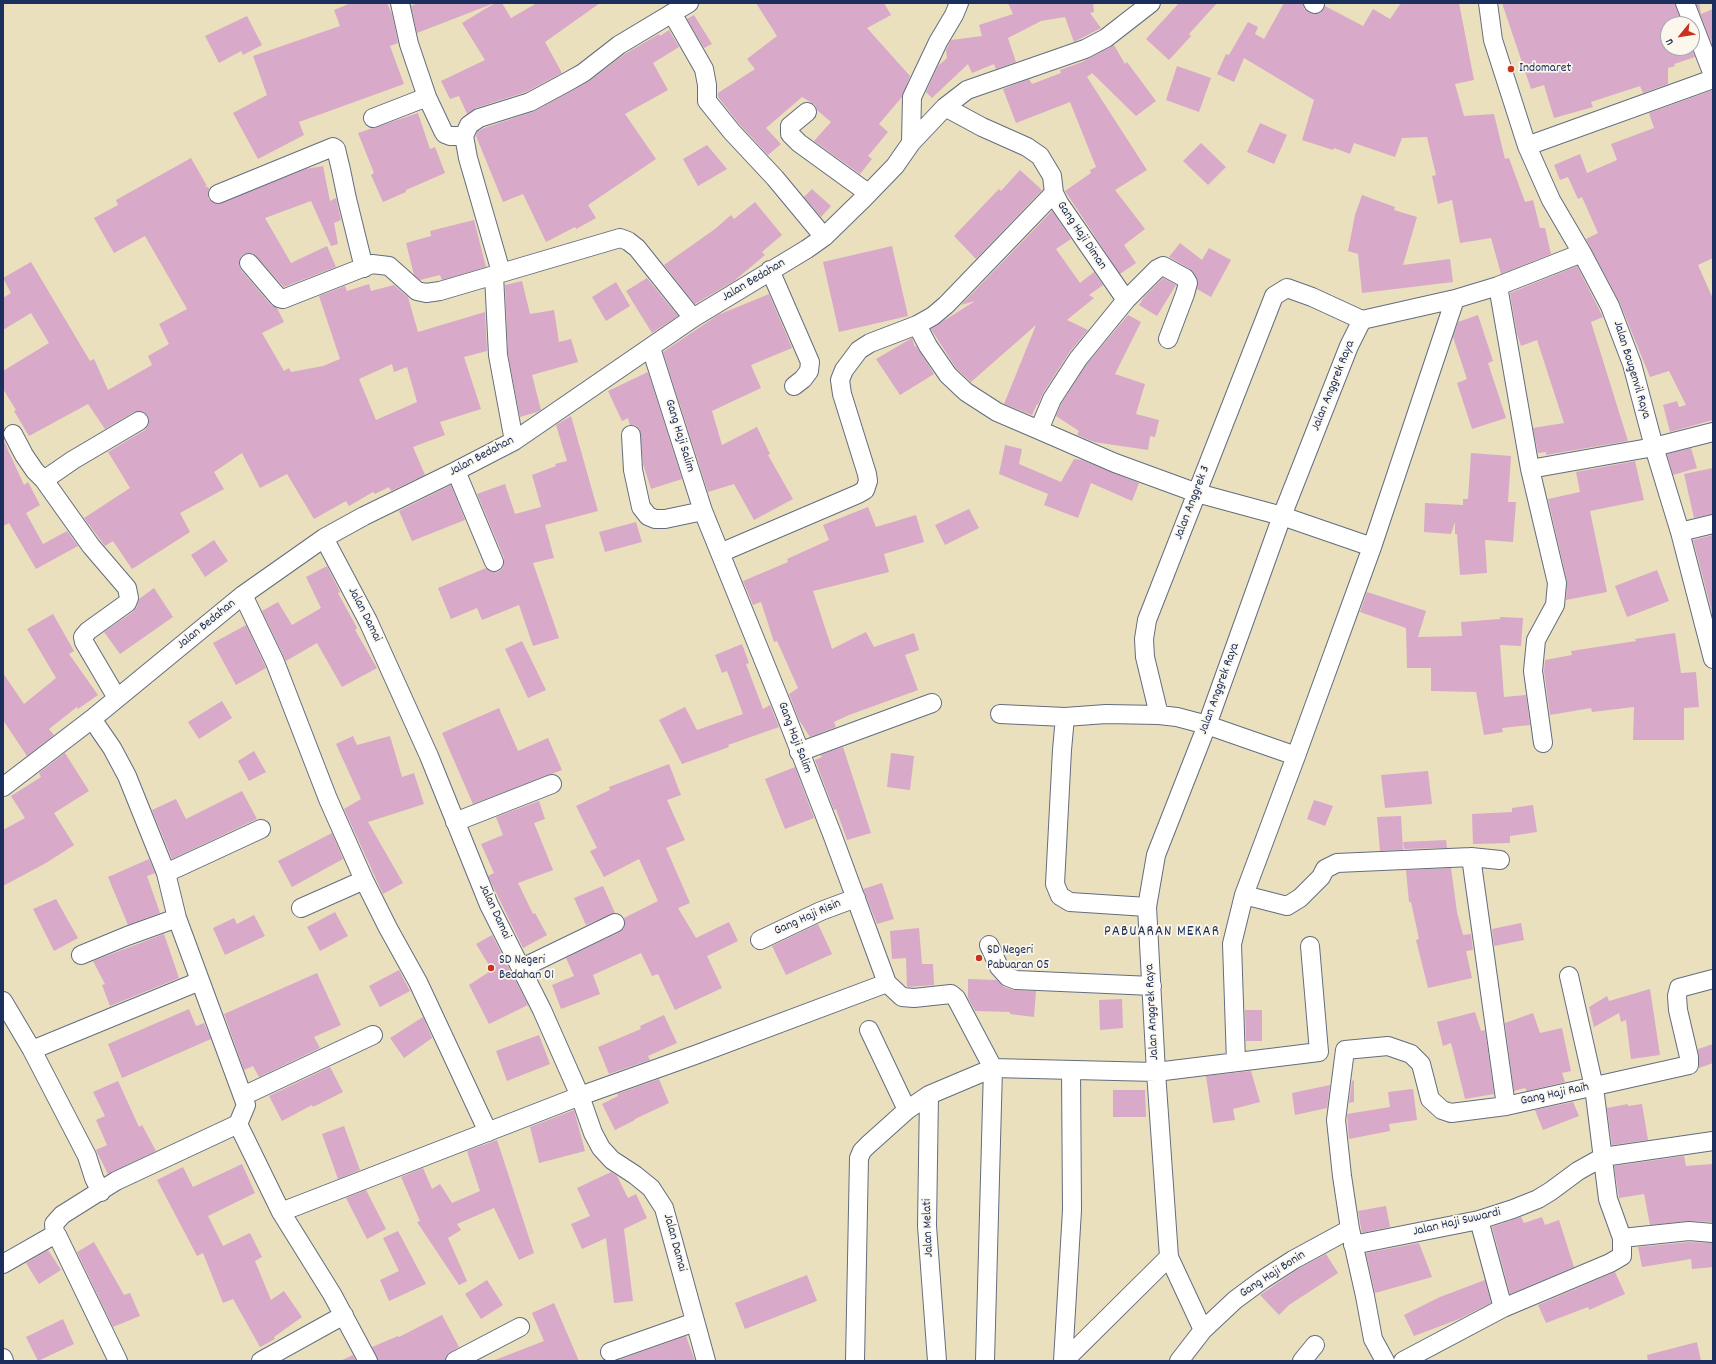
<!DOCTYPE html>
<html>
<head>
<meta charset="utf-8">
<style>
  body { margin:0 }
  #map { position:relative; width:1716px; height:1364px; overflow:hidden; background:#eae0bd; font-family:Dekko,sans-serif }
  canvas { display:block }
  .frame { position:absolute; inset:0; border:4px solid #1b2f5e; pointer-events:none }
  .north { position:absolute; left:1660px; top:16px; width:40px; height:40px; box-sizing:border-box; background:#fbf7ec; border:1px solid #a1a7b3; border-radius:50%; rotate:240deg; font-size:11px; font-weight:700; line-height:16px; text-align:center; color:#1b2f5e }
  .north::after { content:''; display:block; margin:auto; width:14px; height:18px; background:#c8321e; clip-path:polygon(50% 0,100% 100%,50% 72%,0 100%) }
</style>
</head>
<body>
<div id="map">
<canvas width="1716" height="1364"></canvas>
<div class="frame"></div>
<div class="north">U</div>
</div>
<script>
const g = document.querySelector('canvas').getContext('2d');
g.lineJoin = 'round';
function paint(path, color) { g.fillStyle = color; g.fill(path, 'evenodd'); }
const shape = rows => new Path2D(rows.map(r => 'M' + r).join(''));
function trace(path, color, width, dash) { g.strokeStyle = color; g.lineWidth = width; g.lineCap = dash ? 'butt' : 'round'; g.setLineDash(dash || []); g.stroke(path); }
function write(font, color, halo, rows, align = 'center') {
  g.font = font + ' Dekko,sans-serif'; g.lineWidth = 3.5; g.setLineDash([]); g.textBaseline = 'middle'; g.strokeStyle = halo; g.fillStyle = color; for (const [text, x, y, turn = 0] of rows) {
    g.save(); g.translate(x, y); g.rotate((+turn || 0) * Math.PI / 180); g.textAlign = isNaN(turn) ? turn : align; if (halo) g.strokeText(text, 0, 0); g.fillText(text, 0, 0); g.restore();
  }
}
const building = shape([
  [351,3,387,3,392,14,398,43,390,46,404,84,299,122,304,135,258,159,233,113,267,95,253,56,340,26,334,10],
  [418,3,492,3,492,4,417,33,411,6],
  [495,3,502,3,511,18,537,3,600,3,545,42,562,73,526,92,476,108,467,114,459,96,450,99,441,81,485,60,462,23],
  [756,3,884,3,891,15,867,28,910,76,902,97,879,124,888,132,868,156,872,159,860,174,814,141,831,122,817,110,815,105,802,97,766,128,781,144,768,155,740,125,718,97,718,93,755,69,747,59,777,36],
  [1008,3,1093,3,1094,12,1090,13,1101,28,1074,42,1065,17,1041,21,1008,38,1016,62,996,69,994,64,972,73,968,64,932,98,926,92,938,66,947,58,946,50,951,40,982,36,979,25,1013,14],
  [1179,3,1217,3,1189,34,1191,36,1169,60,1146,39],
  [1284,3,1303,3,1304,9,1310,13,1315,14,1321,13,1325,6,1363,26,1373,9,1390,19,1401,3,1459,3,1474,80,1455,84,1464,116,1494,114,1505,159,1509,158,1525,202,1533,200,1540,228,1545,228,1551,254,1501,274,1491,238,1460,243,1452,200,1438,204,1432,176,1436,175,1427,137,1402,138,1395,157,1354,143,1350,154,1334,148,1333,150,1302,140,1314,100,1244,58,1234,82,1217,74,1226,54,1229,55,1248,22,1258,27,1255,34,1264,39],
  [1502,3,1675,3,1682,24,1668,24,1668,48,1691,48,1695,57,1674,64,1675,66,1668,68,1668,84,1643,93,1640,86,1591,102,1593,107,1554,118,1544,85,1531,89],
  [1696,3,1699,3,1701,14,1713,9,1713,46],
  [694,15,712,44,704,48,687,19],
  [247,16,262,45,243,55,241,51,219,63,205,36],
  [669,30,679,47,653,63,668,90,625,114,656,159,588,205,596,218,576,229,575,227,546,242,523,194,503,202,476,136,477,132,484,128,535,111,588,82,625,54,659,34,660,36],
  [1114,45,1125,64,1127,62,1156,101,1136,116,1092,73,1087,77,1147,170,1115,190,1145,229,1124,245,1136,263,1120,274,1065,191,1091,173,1090,170,1096,167,1070,102,1016,123,1003,89,1029,79,1032,84,1061,73,1060,70,1082,62],
  [1177,66,1211,78,1199,112,1166,100],
  [1713,90,1713,258,1698,265,1713,299,1713,420,1670,432,1663,405,1677,401,1679,407,1686,405,1669,371,1650,377,1619,301,1586,239,1598,233,1582,197,1578,199,1568,177,1560,180,1554,165,1580,154,1587,173,1617,160,1611,144,1654,128,1649,113],
  [418,113,430,149,435,147,445,173,406,190,406,192,383,202,371,175,374,173,358,133],
  [1260,123,1287,135,1274,164,1247,152],
  [1201,143,1226,167,1208,185,1183,161],
  [707,145,727,169,698,186,683,159],
  [191,158,207,186,204,187,208,187,209,189,208,193,208,198,212,202,217,204,306,169,323,166,330,201,336,198,341,220,334,223,338,244,331,246,311,201,265,218,291,263,327,246,336,267,284,287,253,253,247,253,242,255,239,260,239,265,241,270,271,305,277,308,284,322,262,333,284,371,289,368,291,372,323,366,340,359,319,296,345,286,347,291,369,284,371,291,394,285,408,297,418,332,485,312,487,351,464,357,481,409,440,422,445,435,413,447,425,475,391,491,389,487,375,494,373,492,349,506,346,501,314,519,287,474,260,488,242,453,214,472,224,489,180,513,190,532,132,569,113,541,105,546,84,518,130,488,108,452,145,430,148,426,149,421,148,416,144,412,139,411,134,412,105,429,88,404,29,436,14,411,16,410,3,389,3,371,49,343,31,313,3,330,3,298,11,293,3,278,31,262,90,361,94,359,108,390,152,365,148,356,169,344,159,324,187,309,145,236,114,253,94,218,118,205,116,200],
  [392,364,394,372,407,367,417,402,376,420,359,379],
  [1020,170,1042,190,976,259,954,236,999,189,1001,191],
  [812,189,831,206,821,217,804,197],
  [1362,195,1395,207,1394,210,1417,217,1403,265,1450,259,1453,282,1362,293,1358,254,1348,251,1355,215],
  [755,202,782,235,762,252,765,255,734,281,695,304,664,265,715,229,731,215,734,219],
  [1052,211,1071,239,1056,249,1080,283,1094,272,1103,285,1089,295,1094,298,1067,320,1088,330,1069,353,1043,393,1038,405,1037,404,1032,415,1004,404,1036,325,971,382,956,368,931,329,975,301,961,305],
  [474,220,486,267,442,280,440,275,420,280,414,275,406,243,431,236,430,231],
  [1180,243,1202,260,1209,248,1231,260,1211,297,1197,289,1198,281,1190,269,1169,257],
  [892,246,908,316,839,332,823,262],
  [1577,266,1603,317,1591,322,1628,441,1546,455,1546,452,1538,453,1533,428,1564,423,1537,340,1521,346,1517,334,1510,293],
  [647,278,678,316,652,333,626,291],
  [1163,278,1176,285,1157,316,1139,305,1144,297],
  [522,281,530,314,554,310,559,342,571,339,578,362,532,375,541,410,537,412,520,417,508,354,505,285],
  [616,282,630,306,606,321,592,297],
  [769,294,792,348,751,365,761,388,712,411,722,445,757,427,770,454,768,455,793,499,754,520,734,484,708,492,663,352,718,315],
  [1128,315,1141,322,1115,374,1145,384,1136,414,1159,420,1155,437,1150,436,1148,450,1094,442,1077,435,1079,431,1056,416,1061,404,1086,365],
  [1478,315,1493,361,1488,363,1506,418,1472,429,1457,383,1467,379,1453,337,1458,322],
  [912,338,915,347,916,346,934,374,900,395,876,359],
  [648,372,682,479,651,489,643,464,640,430,636,426,630,425,628,418,622,421,608,391],
  [571,416,598,511,545,525,554,558,533,563,559,638,533,646,519,605,482,620,477,608,451,619,438,588,486,568,492,572,498,572,502,569,504,564,504,558,477,494,505,484,515,514,541,507,532,475,556,466,555,464,567,461,556,425],
  [3,439,24,485,28,482,40,505,26,513,43,544,67,531,78,546,36,569,9,523,3,526],
  [1005,445,1022,449,1019,464,1061,482,1074,459,1082,460,1139,483,1132,501,1091,483,1078,518,1044,505,1048,494,999,474],
  [1691,448,1697,468,1673,475,1667,454],
  [1471,453,1511,456,1508,502,1516,502,1513,542,1485,540,1487,573,1460,575,1457,534,1455,534,1455,522,1451,534,1424,532,1425,503,1463,505,1463,499,1468,499],
  [1635,461,1644,500,1590,511,1607,592,1566,600,1567,581,1548,499,1580,492,1576,472],
  [1713,468,1713,514,1694,518,1684,474],
  [451,485,465,520,412,541,399,511],
  [868,507,876,527,916,515,924,542,884,554,889,572,813,591,832,649,866,632,874,647,914,633,919,650,905,655,918,690,849,715,834,722,836,727,810,737,799,720,789,694,798,688,777,641,774,642,761,602,753,605,743,581,788,562,787,559,829,540,823,525],
  [969,509,979,528,945,545,935,525],
  [636,522,642,542,605,552,599,532],
  [1713,535,1713,616,1693,540],
  [214,540,228,561,205,577,191,555],
  [327,566,340,592,338,593,357,628,355,630,377,668,342,687,317,643,286,661,262,611,278,602,292,625,321,608,306,577],
  [1657,570,1669,601,1627,617,1615,586],
  [154,588,173,617,120,654,104,632,133,612,137,607,139,599],
  [1367,592,1426,611,1418,637,1462,636,1461,622,1500,619,1500,617,1523,618,1521,646,1500,645,1504,697,1526,695,1530,725,1502,728,1503,732,1484,735,1476,692,1431,691,1431,668,1407,668,1406,628,1360,612],
  [53,614,74,651,69,654,98,695,78,709,77,707,49,729,54,735,27,756,3,720,3,673,24,704,56,678,27,629],
  [246,625,266,668,236,685,213,643],
  [1675,633,1681,673,1696,672,1699,707,1684,708,1684,740,1633,740,1634,707,1592,712,1591,708,1550,715,1544,671,1545,660,1572,655,1571,651,1636,641,1635,639],
  [522,641,546,690,528,698,505,649],
  [742,644,749,663,746,664,763,709,770,705,779,727,728,745,729,747,682,764,659,720,685,707,697,730,743,714,727,671,722,673,715,655],
  [222,701,232,718,199,739,188,722],
  [499,708,518,751,548,738,562,770,473,804,442,733],
  [353,736,357,745,390,736,402,777,414,773,424,804,368,822,403,883,383,894,344,809,361,799,336,744],
  [843,747,871,833,847,840,836,809,834,810,815,760,822,757,820,755],
  [254,751,266,772,249,781,238,761],
  [65,753,89,791,54,813,74,845,46,863,3,886,3,830,25,818,11,796,41,777,39,773],
  [891,753,914,756,910,790,887,787],
  [669,764,681,795,667,800,685,840,666,848,690,903,678,908,696,938,729,922,738,941,707,956,722,988,675,1010,658,974,652,976,641,953,593,975,600,994,561,1009,552,985,574,976,566,958,620,932,623,929,625,924,624,918,658,901,639,859,604,877,590,851,597,848,576,806,610,790,609,787],
  [795,767,814,818,785,829,765,779],
  [1428,771,1432,804,1385,808,1381,775],
  [242,791,257,819,172,859,152,810,176,799,186,819],
  [1314,800,1333,806,1325,826,1307,819],
  [539,801,545,819,534,823,553,870,518,883,533,914,535,913,547,935,523,948,488,876,494,873,481,844,503,835,496,817],
  [1533,805,1537,832,1510,836,1510,843,1473,844,1472,814,1512,812,1512,808],
  [1401,816,1403,850,1380,851,1377,817],
  [332,833,343,859,292,887,278,861],
  [1446,840,1447,848,1404,849,1403,842],
  [149,859,155,873,147,876,160,913,128,925,108,877],
  [1451,868,1457,912,1463,935,1471,934,1473,950,1466,951,1472,978,1428,988,1416,940,1419,939,1411,902,1409,902,1406,870],
  [882,883,894,919,877,924,863,889],
  [603,886,615,913,586,925,574,898],
  [56,899,78,938,54,951,33,909],
  [335,912,348,936,320,951,307,927],
  [254,915,265,936,225,955,213,928,234,918,237,924],
  [1521,923,1524,940,1494,946,1492,929],
  [818,924,832,954,786,975,772,946],
  [919,928,922,964,933,964,934,985,907,987,906,958,892,959,890,931],
  [164,934,179,978,110,1006,102,985,105,984,93,961],
  [492,935,528,1005,489,1024,469,985,492,970,476,944],
  [399,970,410,991,380,1007,369,986],
  [317,973,341,1025,314,1037,320,1048,259,1077,253,1066,244,1070,224,1014],
  [968,979,997,980,1004,987,1013,990,1036,991,1034,1017,1010,1014,1010,1012,975,1011,968,998],
  [1650,989,1660,1055,1631,1059,1626,1020,1621,1022,1619,1013,1594,1027,1589,1007,1607,996,1609,1001],
  [1122,999,1123,1028,1100,1030,1099,1000],
  [189,1009,196,1026,204,1023,211,1039,122,1078,108,1044],
  [1245,1010,1262,1010,1262,1041,1246,1041],
  [1475,1012,1481,1031,1485,1030,1494,1094,1465,1099,1451,1043,1443,1046,1437,1022],
  [1533,1013,1540,1033,1562,1028,1571,1071,1562,1073,1565,1082,1527,1091,1525,1088,1514,1091,1505,1023],
  [664,1015,677,1043,648,1056,650,1060,609,1074,598,1047,641,1029,640,1026],
  [423,1017,432,1038,404,1058,390,1038],
  [539,1035,550,1064,507,1081,496,1051],
  [1713,1044,1713,1063,1699,1068,1698,1049],
  [330,1067,343,1092,313,1107,312,1105,282,1121,269,1096],
  [1251,1071,1260,1102,1233,1109,1235,1120,1213,1123,1206,1076],
  [659,1079,669,1103,635,1119,635,1120,615,1130,602,1104,618,1096,617,1094],
  [1354,1080,1354,1102,1349,1103,1352,1081],
  [118,1081,139,1127,142,1125,156,1151,108,1174,96,1150,107,1145,96,1120,105,1116,93,1092],
  [1330,1085,1327,1108,1295,1115,1292,1093],
  [1413,1089,1417,1120,1389,1124,1390,1131,1349,1139,1347,1114,1390,1107,1388,1092],
  [1113,1090,1145,1090,1146,1117,1113,1117],
  [1573,1102,1579,1116,1543,1130,1535,1110],
  [1628,1104,1628,1106,1642,1104,1648,1140,1612,1145,1607,1108],
  [574,1110,585,1151,539,1163,530,1127],
  [344,1126,360,1170,338,1179,322,1134],
  [497,1140,534,1253,519,1260,494,1208,457,1224,461,1230,448,1238,467,1281,459,1285,417,1222,420,1221,401,1177,423,1168,432,1189,440,1184,452,1203,480,1191,467,1151],
  [1684,1156,1686,1166,1713,1164,1713,1222,1688,1221,1650,1225,1644,1194,1619,1198,1614,1166],
  [242,1164,255,1193,208,1216,223,1246,250,1233,262,1257,255,1261,271,1300,284,1291,302,1317,274,1337,275,1339,260,1347,233,1299,223,1303,203,1253,197,1256,157,1180,183,1167,193,1187],
  [611,1172,617,1176,628,1198,636,1194,647,1218,624,1229,633,1301,614,1303,606,1238,582,1249,571,1224,590,1216,577,1188],
  [366,1190,386,1229,367,1239,346,1198],
  [1386,1206,1390,1227,1362,1233,1358,1211],
  [1521,1217,1524,1223,1542,1217,1545,1225,1559,1220,1574,1267,1510,1294,1492,1227],
  [398,1231,426,1284,389,1301,380,1280,399,1271,383,1238],
  [94,1242,124,1295,130,1293,140,1316,113,1327,77,1252],
  [1689,1242,1713,1243,1713,1267,1692,1269,1691,1259,1642,1267,1638,1247],
  [1419,1243,1432,1277,1375,1293,1366,1253],
  [48,1250,61,1270,39,1284,26,1263],
  [1326,1254,1338,1273,1289,1305,1279,1315,1260,1295,1298,1269],
  [1615,1272,1625,1294,1589,1310,1588,1307,1546,1323,1538,1305],
  [807,1275,817,1301,745,1329,735,1303],
  [487,1280,503,1305,481,1319,465,1294],
  [1485,1280,1491,1303,1459,1319,1414,1336,1404,1315,1440,1297],
  [554,1303,579,1361,495,1361,495,1360,544,1341,532,1313],
  [442,1315,459,1347,446,1355,445,1361,378,1361,372,1347,398,1336,399,1337],
  [63,1319,74,1344,38,1361,26,1337],
  [686,1336,695,1361,616,1361],
  [1697,1342,1701,1361,1648,1361,1647,1355],
  [353,1355,356,1361,340,1361]
]);
const minor = shape([
  [400,3,409,44,427,97,443,131,445,134,450,136,464,136],
  [1313,3,1315,4],
  [1488,3,1493,40,1527,146,1551,200,1582,253,1610,306,1632,364,1654,447,1680,532,1713,659],
  [1685,3,1713,75],
  [672,13,704,69,707,85,707,101,732,132,775,178,824,237],
  [945,107,982,127,1027,147,1040,156,1052,176,1054,193,1059,203,1126,300],
  [807,112,790,126,790,134,799,143,868,193],
  [373,118,427,97],
  [911,143,912,97,938,42,954,15,959,3],
  [1527,146,1713,79],
  [218,194,333,147,336,149,341,170,347,199,364,268],
  [249,263,279,298,283,299,372,264,389,266,417,291,426,293,440,291,620,238,628,241,637,248,693,318],
  [770,270,810,362,809,371,803,379,794,386],
  [501,272,468,158,464,136,469,125,479,118,530,102,567,82,583,73,619,45,689,3],
  [494,275,498,355,514,441],
  [1498,286,1530,469,1557,583,1555,605,1536,640,1533,671,1543,743],
  [917,325,928,346,948,375,966,392,997,412,1039,430],
  [1168,339,1185,294,1188,283,1185,278,1163,266,1157,269,1126,300,1078,359,1052,399,1039,430,1115,463,1197,493,1282,516,1372,547],
  [651,348,703,511,785,713,832,834,887,983,902,997,914,998,951,994,956,998,993,1068,985,1361],
  [13,434,24,455,35,471,44,480,91,546,127,588,129,598,127,603,88,631,83,637,84,642,117,698],
  [631,435,633,470,641,507,648,516,655,519,665,519,703,511],
  [1530,469,1654,447,1713,432],
  [456,471,494,562],
  [44,480,73,460,139,421],
  [1680,532,1713,524],
  [324,538,368,621,429,756,489,905,542,1010,580,1096,593,1133,601,1148,612,1160,635,1175,651,1188,664,1208,706,1361],
  [720,553,858,494,865,490,868,481,867,474,842,394,840,380,844,370,859,350,870,343,917,325,933,316,946,305,1054,193],
  [243,595,275,662,328,799,364,880,388,928,418,982,488,1132],
  [1000,714,1065,717],
  [1159,715,1145,657,1144,639,1147,620,1274,296,1287,288,1312,297,1362,320,1455,299,1498,286,1582,253],
  [92,719,112,748,127,776,166,873,177,918,246,1105,238,1124,281,1212,332,1294,368,1361],
  [799,752,932,703],
  [3,787,92,719,243,595,324,538,364,516,456,471,514,441,693,318,807,249,824,237,864,198,895,166,911,143,945,107,967,90,1085,49,1106,38,1151,3],
  [455,822,552,784],
  [1471,857,1506,1106],
  [166,873,261,829],
  [1244,895,1287,906,1300,898,1321,877,1325,869,1337,863,1471,857,1500,860],
  [1147,907,1070,902,1060,896,1055,884,1062,750,1065,717,1106,714,1159,715,1177,717,1207,725,1296,756],
  [301,908,364,880],
  [760,940,821,911,856,898],
  [989,945,999,967,1008,977,1016,980,1152,986],
  [81,955,127,936,177,918],
  [522,968,615,923],
  [3,1001,32,1050,87,1156,94,1178,101,1192],
  [869,1030,907,1110],
  [32,1050,200,981],
  [1236,1062,1232,944,1244,895,1296,756,1372,547,1455,299],
  [929,1095,927,1226,937,1361],
  [243,1096,373,1035],
  [281,1212,580,1096,695,1055,887,983],
  [1479,1220,1503,1308],
  [55,1235,54,1224,62,1215,116,1181,238,1124],
  [1622,1238,1689,1231,1713,1233],
  [1353,1245,1479,1220,1513,1209,1538,1199,1551,1191,1578,1171,1603,1157,1713,1141],
  [3,1264,52,1236,57,1235,118,1361],
  [1203,1330,1235,1300,1262,1280,1293,1260,1350,1229],
  [610,1352,695,1322],
  [3,1358,4,1361],
  [261,1361,344,1315],
  [455,1361,520,1327],
  [855,1361,859,1158,862,1151,868,1145,907,1110,929,1095,993,1068,1156,1072,1319,1052,1310,946],
  [1063,1361,1072,1210,1071,1070],
  [1064,1361,1169,1257],
  [1179,1361,1203,1330,1169,1257,1156,1072,1147,907,1156,855,1207,725,1282,516,1349,346,1362,320],
  [1302,1361,1315,1345],
  [1385,1361,1373,1339,1365,1296,1350,1229,1342,1176,1336,1120,1345,1050,1388,1046,1411,1054,1421,1064,1430,1099,1442,1110,1451,1113,1506,1106,1689,1065,1689,1057,1678,1010,1677,996,1679,988,1713,979],
  [1403,1361,1503,1308,1610,1263,1622,1256,1622,1238,1608,1199,1594,1087,1569,976]
]);
const markers = [
  [1511,69,4,"#c8321e"],
  [979,958,4,"#c8321e"],
  [491,968,4,"#c8321e"]
];
const poiNames = [
  ["Indomaret",1519,69],
  ["SD Negeri",987,951],
  ["Pabuaran 05",987,966],
  ["SD Negeri",499,961],
  ["Bedahan 01",499,976]
];
const streetNames = [
  ["Gang Haji Diman",1081,236,56],
  ["Jalan Bedahan",754,281,-31],
  ["Jalan Bougenvil Raya",1631,370,73],
  ["Jalan Anggrek Raya",1334,386,-68],
  ["Gang Haji Salim",679,436,73],
  ["Jalan Bedahan",482,457,-28],
  ["Jalan Anggrek 3",1193,503,-69],
  ["Jalan Damai",364,615,63],
  ["Jalan Bedahan",207,625,-39],
  ["Jalan Anggrek Raya",1220,689,-70],
  ["Gang Haji Salim",794,738,69],
  ["Jalan Damai",494,912,65],
  ["Gang Haji Risin",808,918,-24],
  ["Jalan Anggrek Raya",1153,1012,-93],
  ["Gang Haji Raih",1555,1095,-12],
  ["Jalan Haji Suwardi",1457,1223,-13],
  ["Jalan Melati",929,1228,-92],
  ["Jalan Damai",674,1243,75],
  ["Gang Haji Bonin",1273,1275,-33]
];
const quarterNames = [
  ["PABUARAN MEKAR",1162,933]
];
paint(building, '#d8a9c8');
trace(minor, '#636d7f', 20);
trace(minor, '#fff', 18);
for (const [x, y, r, color] of markers) { const dot = new Path2D(); dot.arc(x, y, r, 0, 2 * Math.PI); g.fillStyle = color; g.fill(dot); trace(dot, '#fbf7ec', 1.5); }
write('13px', '#1b2f5e', '#fbf7ec', poiNames, 'left');
write('13px', '#1b2f5e', '#fbf7ec', streetNames);
g.letterSpacing = '1px';
write('15px', '#1b2f5e', '#fbf7ec', quarterNames);
g.letterSpacing = '0px';
</script>
</body>
</html>
